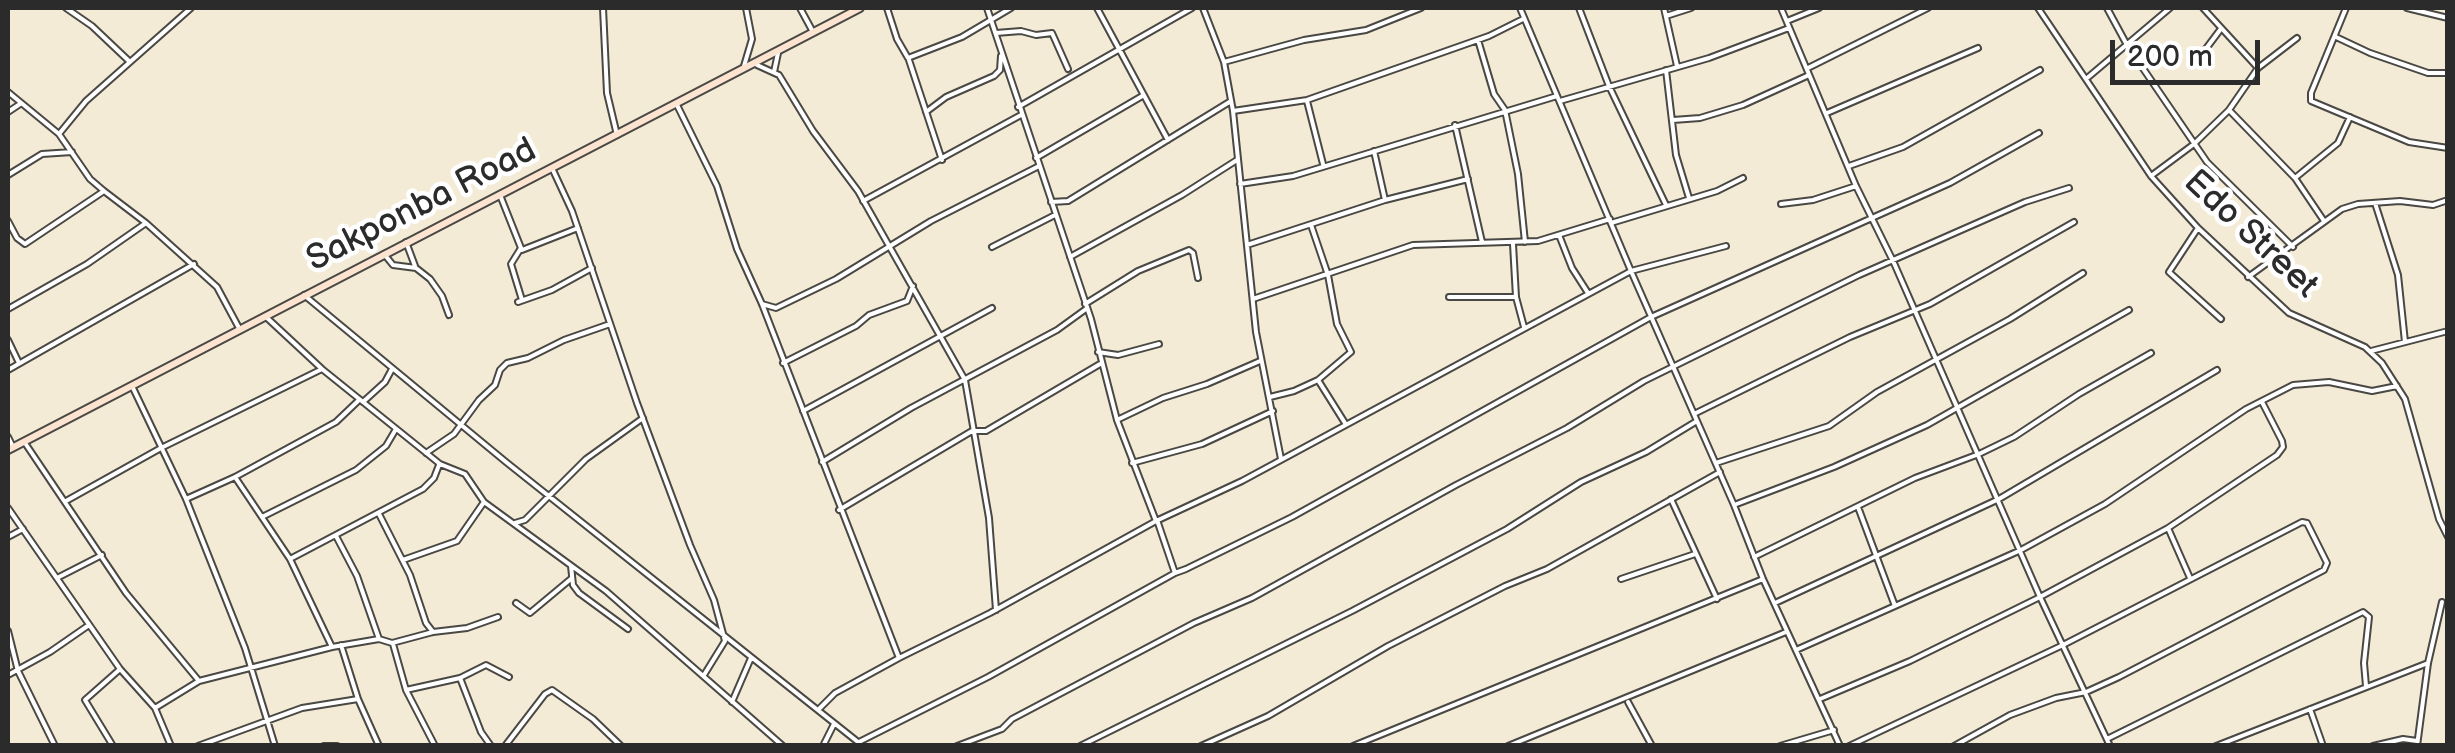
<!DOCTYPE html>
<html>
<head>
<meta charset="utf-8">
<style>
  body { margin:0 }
  #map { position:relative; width:2455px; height:753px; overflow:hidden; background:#f3ebd5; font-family:"Balsamiq Sans",sans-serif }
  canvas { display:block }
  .frame { position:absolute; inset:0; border:10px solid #2b2b2b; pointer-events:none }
  .scale { position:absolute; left:2110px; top:40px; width:150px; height:45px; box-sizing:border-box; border:5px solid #2b2b2b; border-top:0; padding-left:12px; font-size:30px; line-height:35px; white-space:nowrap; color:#2b2b2b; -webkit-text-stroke:8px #fff; paint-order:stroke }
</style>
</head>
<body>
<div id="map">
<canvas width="2455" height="753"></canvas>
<div class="frame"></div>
<div class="scale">200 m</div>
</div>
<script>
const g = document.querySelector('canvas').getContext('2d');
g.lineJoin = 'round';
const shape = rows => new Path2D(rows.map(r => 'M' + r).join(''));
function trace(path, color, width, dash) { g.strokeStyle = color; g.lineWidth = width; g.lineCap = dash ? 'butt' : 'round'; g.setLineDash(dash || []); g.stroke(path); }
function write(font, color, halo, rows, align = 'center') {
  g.font = font + ' "Balsamiq Sans",sans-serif'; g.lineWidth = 9; g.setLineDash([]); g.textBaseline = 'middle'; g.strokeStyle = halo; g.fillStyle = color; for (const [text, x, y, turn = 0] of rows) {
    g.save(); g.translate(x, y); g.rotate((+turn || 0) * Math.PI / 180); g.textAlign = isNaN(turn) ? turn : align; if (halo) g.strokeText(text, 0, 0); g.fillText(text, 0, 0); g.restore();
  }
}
const street = shape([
  [66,8,92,26,130,62],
  [603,8,607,93,617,135],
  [800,8,813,32],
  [887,8,897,39,908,58,962,37,1011,8],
  [987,8,1091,319,1117,420,1156,521],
  [1097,8,1168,140],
  [1203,8,1224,62,1233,111,1256,332,1281,459],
  [1520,8,1631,271,1734,505,1763,579,1840,746],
  [1579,8,1609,86,1666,205],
  [1664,8,1677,66],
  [1781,8,1856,186,1894,263,2040,597,2110,746],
  [2038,8,2151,176,2198,228,2289,313,2365,347,2382,363,2405,399,2439,519,2448,537],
  [2107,8,2127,45,2207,162,2293,247],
  [2203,8,2258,68],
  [2346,8,2311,93,2311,101,2409,142,2448,148],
  [2407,8,2448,18],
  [1666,16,1691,8],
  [1787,21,1819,8],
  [996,33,1021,31,1036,35,1052,33,1068,69],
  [2336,37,2370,53,2428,73,2448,73],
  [1478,40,1494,94,1505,110,1518,174,1525,242],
  [2199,58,2220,30],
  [909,60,942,160],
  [1224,62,1304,40,1366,30,1421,8],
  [757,65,779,75,813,131,858,191,965,380,989,518,996,610],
  [744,66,752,39,746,8],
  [1808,68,1928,8],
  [1666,70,1676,155,1689,198],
  [774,72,778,53],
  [2086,79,2170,8],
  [8,92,59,134,90,179,104,191,146,223,217,287,239,328],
  [1307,101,1323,164],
  [1560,101,1709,58,1789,28],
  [676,103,717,186,737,249,762,304,899,658],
  [1018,107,1192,8],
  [1233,111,1307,100,1489,36,1523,19],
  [2230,111,2295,178,2324,221],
  [8,112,20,104],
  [926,112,946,97,994,76,1000,70,1001,56],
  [1827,113,1978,48],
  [1673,120,1700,118,1743,105,1809,75],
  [1455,125,1482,242],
  [59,134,86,101,191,8],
  [1374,151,1385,200],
  [1036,158,1144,95],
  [1849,166,1903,147,2040,70],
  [552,168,572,211,637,403,690,545,714,600,725,641,704,675],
  [8,175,42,154,72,152],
  [2151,176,2194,144,2229,110,2258,68,2297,38],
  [2295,178,2338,143,2350,117],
  [1240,184,1293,176,1557,96],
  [500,195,521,248,511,264,522,300],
  [863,201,1021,115],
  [1051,202,1068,201,1231,101],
  [2375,203,2398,275,2405,342],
  [1781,204,1813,200,1856,186],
  [8,221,17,238,25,244,104,191],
  [1611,223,1717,191,1743,178],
  [2198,228,2169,272,2221,319],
  [1559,235,1572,268,1588,293],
  [406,242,415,266],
  [1513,244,1516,297,1524,327],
  [1247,245,1385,200,1468,179],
  [992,247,1055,215],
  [522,250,578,228],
  [384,254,393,265,416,268,430,279,442,296,449,315],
  [1070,257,1182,195,1237,160],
  [2248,277,2342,209,2358,204,2400,201,2433,205,2448,200],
  [304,295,506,462,863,746],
  [1449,297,1516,297],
  [1253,299,1413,245,1538,241,1610,219],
  [518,302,552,290,592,268],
  [762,304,776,308,836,279,931,221,1039,166],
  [1085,304,1138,271,1189,250,1193,253,1198,278],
  [8,309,87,264,146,223],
  [265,316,322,369,440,464,465,474,484,502,606,591,783,746],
  [8,340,19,363],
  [2371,351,2448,331],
  [1098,352,1118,355,1159,344],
  [783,363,856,326,869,315,907,301,913,286],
  [8,370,194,264],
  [1318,380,1345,423],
  [133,388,186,499,245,648,275,746],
  [1270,397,1294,391,1318,380,1351,352,1337,324,1328,275,1311,225],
  [363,402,385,382,392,369],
  [803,411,992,308],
  [1694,414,1850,337,1930,304,2074,222],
  [1117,420,1163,398,1207,384,1260,361],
  [8,437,13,447],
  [25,443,126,593,199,681],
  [426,453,454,434,479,400,495,385,500,370,507,363,528,358,564,340,610,324],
  [822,462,911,408,1057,330,1086,309],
  [1132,463,1202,444,1273,411],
  [1716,463,1829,426,1877,392,2010,319,2083,273],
  [186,499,235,477,336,422,358,401],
  [1671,499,1717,599],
  [66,501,161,448,322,369],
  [1734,505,1834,467,1927,425,2129,310],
  [1858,507,1895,606],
  [8,508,120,669,155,708,171,746],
  [839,510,972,431,986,431,1100,364],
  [379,514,410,575,426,623,433,632],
  [262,517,356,470,386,446,396,429],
  [1157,520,1175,573,1186,569,1292,517,1651,317,1950,183,2039,133],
  [515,523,525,520,586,459,643,418],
  [2168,528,2190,578],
  [336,536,357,576,379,639],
  [8,537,23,529],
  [1754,557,1915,478,1979,454,2014,437,2079,394,2151,353],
  [290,559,423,489,434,478,439,465],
  [403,560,457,541,484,502],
  [571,566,573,585,579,593,628,629],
  [57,578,102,555],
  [1621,579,1695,554],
  [516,603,530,613,572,578],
  [1775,603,1999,499,2217,370],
  [8,631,18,671,55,746],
  [393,644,406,690,435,746],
  [341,645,358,699,379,746],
  [332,647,379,639,392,643,433,632,467,628,498,617],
  [1796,650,2021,550,2105,504,2246,409,2293,385,2329,382,2372,391,2397,386],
  [8,675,50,652,89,625],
  [460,678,481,732,491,746],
  [406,690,460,678,486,665,509,677],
  [1820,699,1910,661,2040,597,2168,528,2277,455,2283,447,2282,441,2262,402],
  [732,702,751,658],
  [1628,702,1652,746],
  [155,708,199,681,332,647,290,559,235,477],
  [819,709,835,693,899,658,990,613,1156,521,1242,481,1631,271,1726,246],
  [2310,709,2323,746],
  [2107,739,2363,612,2369,617,2364,663,2366,686],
  [859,742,988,677,1175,573],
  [113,746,85,700,119,670],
  [198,746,302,708,358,699],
  [324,746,337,746],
  [505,746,545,694,552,690,593,719,621,746],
  [823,746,834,724],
  [957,746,1002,729,1012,719,1194,623,1252,598,1456,485,1567,428,1644,381,1859,275,2025,202,2069,188],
  [1080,746,1352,611,1507,529,1581,482,1646,452,1697,421],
  [1201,746,1268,716,1388,646,1505,586,1547,569,1720,472],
  [1353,746,1763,579],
  [1508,746,1786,632],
  [1780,746,1834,730],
  [1849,746,2063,645,2302,522,2307,523,2327,563,2324,570,2119,677,2086,692,2056,698,2010,715,1954,746],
  [2216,746,2428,663],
  [2373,746,2403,739,2417,741],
  [2417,746,2428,663,2442,602]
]);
const secondary = shape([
  [8,450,860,8]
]);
const streetNames = [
  ["Sakponba Road",422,206,-27],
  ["Edo Street",2250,235,43]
];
trace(street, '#494844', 8);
trace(secondary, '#494844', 10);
trace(street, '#fff', 4);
trace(secondary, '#fde4d1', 6);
write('35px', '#2b2b2b', '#fff', streetNames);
</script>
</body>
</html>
